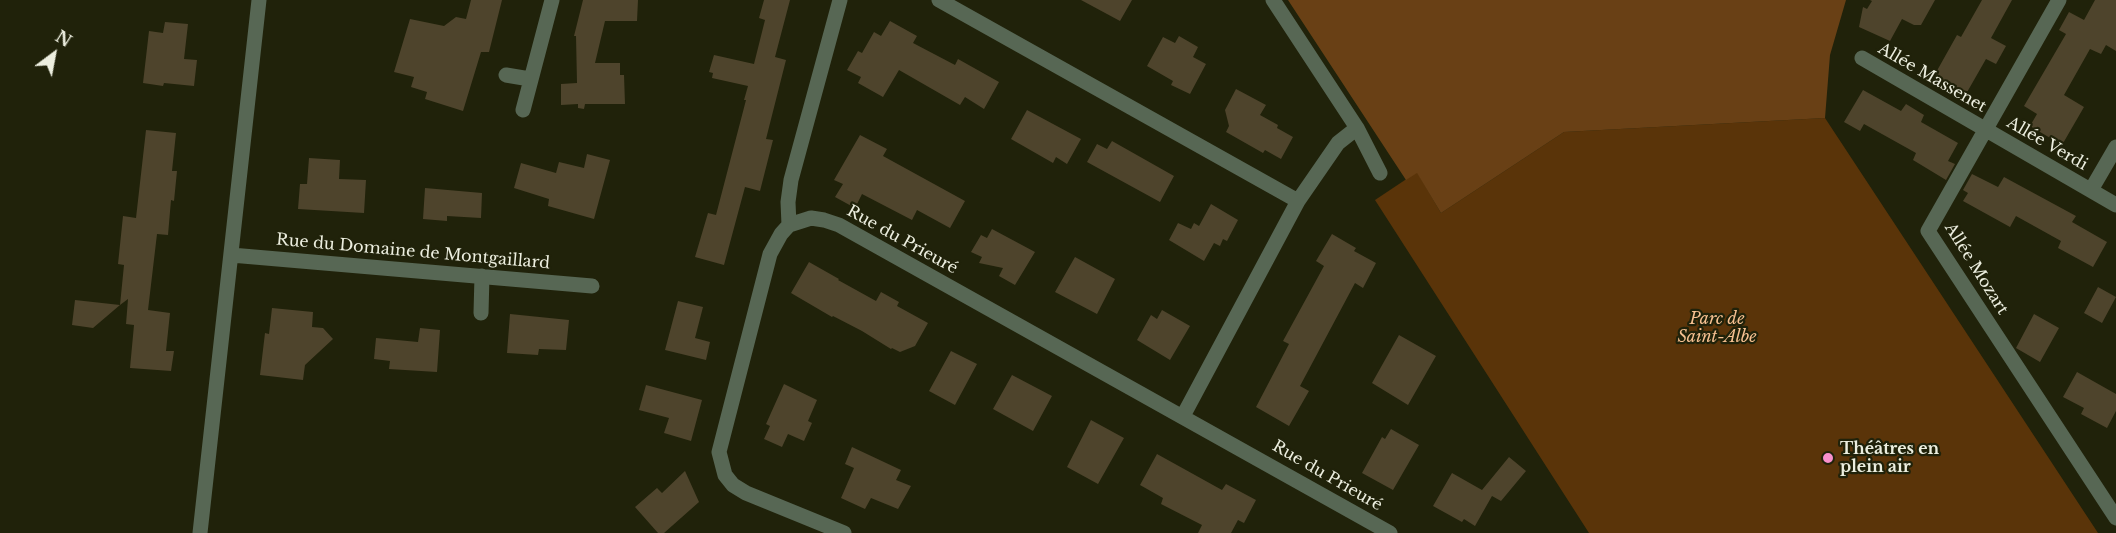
<!DOCTYPE html>
<html>
<head>
<meta charset="utf-8">
<style>
  body { margin:0 }
  #map { position:relative; width:2116px; height:533px; overflow:hidden; background:#20220a; font-family:"Libre Baskerville",serif }
  canvas { display:block }
  .north { position:absolute; left:24px; top:24px; width:60px; height:60px; -webkit-text-stroke:4px #20220a; paint-order:stroke; rotate:32deg; font-size:16px; font-weight:700; line-height:24px; text-align:center; color:#eceedf }
  .north::after { content:''; display:block; margin:auto; width:21px; height:27px; background:#eceedf; clip-path:polygon(50% 0,100% 100%,50% 72%,0 100%) }
</style>
</head>
<body>
<div id="map">
<canvas width="2116" height="533"></canvas>
<div class="north">N</div>
</div>
<script>
const g = document.querySelector('canvas').getContext('2d');
g.lineJoin = 'round';
function paint(path, color) { g.fillStyle = color; g.fill(path, 'evenodd'); }
const shape = rows => new Path2D(rows.map(r => 'M' + r).join(''));
function trace(path, color, width, dash) { g.strokeStyle = color; g.lineWidth = width; g.lineCap = dash ? 'butt' : 'round'; g.setLineDash(dash || []); g.stroke(path); }
function write(font, color, halo, rows, align = 'center') {
  g.font = font + ' "Libre Baskerville",serif'; g.lineWidth = 4.5; g.setLineDash([]); g.textBaseline = 'middle'; g.strokeStyle = halo; g.fillStyle = color; for (const [text, x, y, turn = 0] of rows) {
    g.save(); g.translate(x, y); g.rotate((+turn || 0) * Math.PI / 180); g.textAlign = isNaN(turn) ? turn : align; if (halo) g.strokeText(text, 0, 0); g.fillText(text, 0, 0); g.restore();
  }
}
const green = shape([
  [1825,118,2098,533,1589,533,1375,200,1417,172,1441,213,1564,132]
]);
const forest = shape([
  [1288,0,1846,0,1830,55,1825,118,1564,132,1441,213,1417,173,1406,180]
]);
const building = shape([
  [471,0,502,0,489,52,481,52,463,111,425,99,427,92,411,87,414,77,394,72,410,19,444,26,456,17,466,19],
  [583,0,638,0,637,21,605,21,595,63,620,63,620,75,624,75,625,104,585,104,584,109,578,108,578,104,561,105,561,84,577,83,576,36,574,36],
  [764,0,790,0,775,57,786,60,766,139,773,140,760,191,745,187,724,265,695,257,708,213,716,215,746,100,744,100,748,86,712,78,713,73,709,72,714,55,754,64,765,20,759,18],
  [1081,0,1132,0,1120,21],
  [1870,0,1935,0,1921,25,1914,25,1902,19,1890,41,1859,27,1863,7,1867,9,1872,1],
  [1982,0,2012,0,1991,38,2006,46,1996,64,1986,59,1966,94,1934,76,1957,35,1961,37],
  [2095,0,2116,0,2116,51,2106,45,2101,54,2090,49,2064,95,2084,107,2062,145,2030,126,2037,114,2024,106,2066,34,2059,30,2069,12,2084,20],
  [890,21,917,36,913,43,955,65,958,59,999,82,984,109,965,97,960,105,899,70,883,97,858,83,861,77,847,70,858,51,862,53,874,32,881,36],
  [165,22,188,24,184,59,197,60,194,86,164,83,163,86,143,83,149,31,163,33],
  [1179,36,1198,47,1193,57,1206,64,1190,94,1171,85,1173,81,1147,66,1163,37,1175,43],
  [1236,89,1266,105,1260,115,1278,125,1277,128,1293,137,1281,159,1265,150,1263,153,1226,132,1229,126,1225,110],
  [1863,90,1901,111,1906,104,1924,115,1921,122,1958,143,1948,161,1955,164,1946,180,1913,160,1916,153,1864,124,1860,131,1844,122],
  [1027,110,1081,139,1067,164,1056,157,1053,163,1011,139],
  [146,130,176,133,172,171,177,171,174,201,171,200,168,235,157,234,148,310,170,313,166,351,174,351,171,371,130,368,134,325,126,324,128,299,120,305,124,265,118,264,123,216,136,218],
  [860,135,887,149,883,156,965,201,950,228,917,210,912,220,862,194,855,208,835,197,843,184,834,180],
  [1112,141,1174,176,1160,202,1087,162,1097,144,1107,149],
  [587,154,610,160,594,219,548,206,549,199,514,188,521,163,556,173,559,162,584,168],
  [309,158,340,160,339,179,366,180,364,213,298,209,300,184,307,184],
  [1972,174,1998,187,2004,177,2076,216,2072,222,2107,242,2093,267,2058,248,2061,241,2016,216,2010,227,1963,201,1968,193,1963,190],
  [425,188,482,193,481,218,447,216,447,221,423,219],
  [1211,204,1238,220,1227,241,1223,239,1220,246,1214,243,1204,261,1169,240,1178,223,1191,229,1194,223,1199,226],
  [992,229,1035,252,1015,285,999,276,1003,268,979,263,982,257,971,252,981,235,987,238],
  [1332,234,1356,248,1354,251,1376,263,1363,288,1355,283,1300,386,1309,391,1289,426,1256,407,1289,344,1283,341,1324,266,1316,261],
  [1075,257,1115,279,1097,314,1055,292],
  [809,262,839,279,838,280,876,301,881,292,899,302,897,306,928,323,915,346,900,352,892,348,891,349,862,331,833,316,832,317,791,293],
  [2098,287,2116,297,2102,323,2084,313],
  [75,300,120,305,93,328,72,325],
  [678,301,703,307,695,338,710,342,706,360,665,350],
  [272,308,313,312,312,327,323,328,333,339,305,365,303,380,260,375,265,333,269,334],
  [1162,310,1190,326,1170,360,1137,340,1151,315,1157,319],
  [510,314,569,320,566,350,539,349,538,355,507,353],
  [2034,314,2059,328,2040,362,2016,348],
  [420,328,440,330,437,372,389,369,390,361,374,359,376,338,418,342],
  [1399,335,1436,356,1408,405,1372,383],
  [951,351,977,364,955,405,929,391],
  [2077,372,2116,394,2116,411,2107,428,2081,414,2084,408,2063,397],
  [1012,375,1052,396,1033,431,993,409],
  [784,384,817,400,808,421,812,423,804,441,788,434,782,447,764,439,770,426,766,424],
  [646,385,702,400,691,441,664,433,669,418,639,410],
  [1091,420,1124,438,1098,484,1067,467],
  [1391,429,1419,445,1393,490,1362,473,1382,437,1385,439],
  [852,447,901,470,896,480,911,486,898,509,871,498,865,509,841,498,854,468,845,464],
  [1157,454,1222,490,1226,484,1256,500,1244,523,1238,520,1231,533,1198,533,1202,525,1161,504,1163,498,1140,485],
  [1509,457,1526,471,1501,501,1492,496,1475,526,1464,519,1462,522,1433,506,1452,473,1482,490],
  [685,471,699,502,664,533,658,533,635,507,657,488,662,493]
]);
const minor = shape([
  [939,0,1298,201],
  [1273,0,1357,128,1380,173],
  [2059,0,1928,231,2116,518],
  [1862,58,2116,205],
  [506,75,530,79],
  [523,110,552,0],
  [2091,190,2116,147],
  [789,225,788,202,791,180,840,0],
  [231,255,592,286],
  [481,313,482,276],
  [1183,416,1298,201,1338,143,1357,128],
  [200,533,259,0],
  [844,533,746,493,733,485,725,475,719,452,770,254,781,234,789,225,811,218,824,220,839,225,1390,533]
]);
const markers = [
  [1828,458,6,"#f890cc"]
];
const streetNames = [
  ["Allée Massenet",1932,78,30],
  ["Allée Verdi",2047,144,30],
  ["Rue du Prieuré",902,240,29],
  ["Rue du Domaine de Montgaillard",413,252,5],
  ["Allée Mozart",1976,269,58],
  ["Rue du Prieuré",1327,476,30]
];
const parkNames = [
  ["Parc de",1717,319],
  ["Saint-Albe",1717,337]
];
const poiNames = [
  ["Théâtres en",1840,449],
  ["plein air",1840,467]
];
paint(green, '#5a3409');
paint(forest, '#694015');
paint(building, '#4e442c');
trace(minor, '#576754', 15);
for (const [x, y, r, color] of markers) { const dot = new Path2D(); dot.arc(x, y, r, 0, 2 * Math.PI); g.fillStyle = color; g.fill(dot); trace(dot, '#20220a', 2); }
write('16px', '#eceedf', '#20220a', streetNames);
write('italic 16px', '#f7c191', '#20220a', parkNames);
write('bold 16px', '#eceedf', '#20220a', poiNames, 'left');
</script>
</body>
</html>
